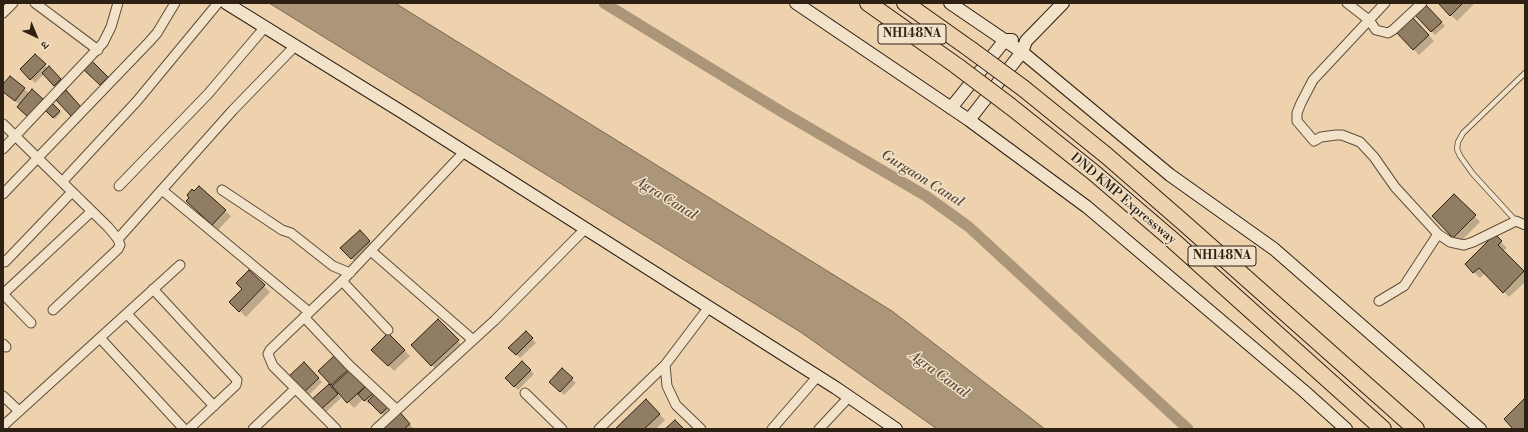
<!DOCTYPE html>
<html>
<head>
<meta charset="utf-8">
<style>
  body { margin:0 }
  #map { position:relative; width:1528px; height:432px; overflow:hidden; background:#edd2ad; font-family:"Libre Bodoni","Noto Serif Devanagari",serif }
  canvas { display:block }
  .frame { position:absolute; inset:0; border:4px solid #2e2113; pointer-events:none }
  .north { position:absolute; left:16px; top:16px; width:40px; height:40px; -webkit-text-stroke:3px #f3e2ca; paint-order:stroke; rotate:136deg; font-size:11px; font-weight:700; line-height:16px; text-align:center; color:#2e2113 }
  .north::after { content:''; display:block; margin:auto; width:14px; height:18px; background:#2e2113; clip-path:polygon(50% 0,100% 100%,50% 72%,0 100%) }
</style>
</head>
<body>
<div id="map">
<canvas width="1528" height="432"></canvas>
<div class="frame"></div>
<div class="north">उ</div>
</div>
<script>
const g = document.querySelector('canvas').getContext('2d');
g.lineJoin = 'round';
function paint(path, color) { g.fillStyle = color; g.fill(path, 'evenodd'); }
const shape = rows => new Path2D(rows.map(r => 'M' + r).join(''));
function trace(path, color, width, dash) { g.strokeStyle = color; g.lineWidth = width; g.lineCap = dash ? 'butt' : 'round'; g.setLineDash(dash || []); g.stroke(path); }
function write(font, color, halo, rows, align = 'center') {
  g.font = font + ' "Libre Bodoni",serif'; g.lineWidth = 3; g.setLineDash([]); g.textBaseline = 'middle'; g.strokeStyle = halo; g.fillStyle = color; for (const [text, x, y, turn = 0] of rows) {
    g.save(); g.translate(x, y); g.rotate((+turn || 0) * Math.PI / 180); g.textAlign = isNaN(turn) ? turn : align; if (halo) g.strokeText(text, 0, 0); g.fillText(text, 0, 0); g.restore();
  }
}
const water = shape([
  [269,3,395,3,892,311,1045,429,937,429,802,333,269,3]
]);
const shadow = shape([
  [1439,3,1475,3,1457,21],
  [1425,5,1445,26,1435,35,1415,14],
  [1412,18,1434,41,1419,55,1397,32],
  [35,55,64,84,58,89,44,74,35,83,21,69],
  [92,63,111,81,105,88,85,70],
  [10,77,30,94,32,91,46,104,32,120,20,105,3,91,3,85],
  [52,104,61,113,55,119,47,110],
  [1454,195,1480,222,1459,243,1433,216],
  [193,207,225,211,231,216,218,230],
  [360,231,373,245,355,262,342,248],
  [1495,236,1507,248,1503,251,1525,273,1525,282,1509,297,1485,273,1480,278,1466,264],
  [249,272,270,292,246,317,231,302,244,289],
  [444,326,463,347,437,371,432,365],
  [526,332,536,343,520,358,510,348],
  [388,334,410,356,394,371,373,350],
  [336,355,392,410,386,417,371,402,369,404,363,399,354,408,335,388,333,390,341,398,324,414,311,401,331,384],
  [522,362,534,374,518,390,507,378],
  [304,363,322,382,307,397,288,378],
  [562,370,576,383,564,395,551,382],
  [646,401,665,420,656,429,617,429],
  [398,412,413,428,383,429]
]);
const canal = shape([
  [604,3,782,112,926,196,969,227,1188,429]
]);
const building = shape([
  [1438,3,1463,3,1450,16,1438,3],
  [1425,4,1442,22,1431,32,1414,14,1425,4],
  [1412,17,1429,35,1413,50,1396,32,1412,17],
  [35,54,46,64,30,80,20,69,35,54],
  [92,61,108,77,100,85,84,70,92,61],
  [49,66,61,79,54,86,42,73,49,66],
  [10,76,25,88,15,101,3,92,3,84,10,76],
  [32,89,43,99,28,117,17,107,32,89],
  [66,90,81,107,71,116,56,100,66,90],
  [52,103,60,111,53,118,45,110,52,103],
  [199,186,226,210,212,225,186,201,189,198,187,195,192,189,194,191,199,186],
  [1454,194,1476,215,1453,238,1432,216,1454,194],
  [360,230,370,241,351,259,340,248,360,230],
  [1495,234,1502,241,1498,245,1524,271,1503,293,1479,268,1473,273,1465,264,1495,234],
  [249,270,265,285,239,312,229,302,242,289,236,283,249,270],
  [438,319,459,340,431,366,411,345,438,319],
  [526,331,533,338,516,355,508,348,526,331],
  [388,333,405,350,388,366,371,350,388,333],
  [336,354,350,368,331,385,318,371,336,354],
  [522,361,531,370,514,387,505,378,522,361],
  [304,362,319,378,302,394,287,378,304,362],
  [562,368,573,378,560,392,549,382,562,368],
  [351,369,366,386,347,403,332,386,351,369],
  [329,384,338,394,319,411,310,401,329,384],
  [368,384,375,392,364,401,358,394,368,384],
  [376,393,389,406,381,414,368,401,376,393],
  [1525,398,1525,429,1513,429,1504,419,1525,398],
  [646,399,660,414,644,429,615,429,646,399],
  [398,410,410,424,404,429,382,429,398,410],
  [675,420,684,429,665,429,675,420]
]);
const lane = shape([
  [1516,221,1473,174,1460,156,1457,149,1458,142,1463,133,1525,73]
]);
const street = shape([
  [35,3,98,50],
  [1347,3,1369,20,1376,30,1388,33,1393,30,1422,3],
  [1385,3,1313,80,1301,103,1297,113,1297,121,1314,141,1321,137,1336,135,1342,135,1360,142,1374,157,1395,187,1438,234,1450,242,1464,245,1473,242,1516,221,1525,225],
  [3,13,13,3],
  [3,124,108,227,118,239,120,245,118,249,53,310],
  [3,149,103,43,111,27,118,3],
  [62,182,137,101,218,3],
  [119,186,208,94,265,27],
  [162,190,309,312],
  [222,190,282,230,291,233,333,266,350,273],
  [3,194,149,42,157,33,175,3],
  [118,239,233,110,296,45],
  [371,251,473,340],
  [5,262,72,192],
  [342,281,388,330],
  [153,289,237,380,236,385,189,429],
  [3,294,92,211],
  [3,294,31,323],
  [1379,301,1404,286,1438,234],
  [127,314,214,406],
  [304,317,349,365,396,409],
  [100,338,184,429],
  [3,344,6,347],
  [525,393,562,429],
  [3,396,19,411],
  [3,426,180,265],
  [253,429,295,389],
  [336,429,273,366,268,354,270,350,342,281,464,152],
  [376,429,495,320,585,229],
  [599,429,665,365],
  [701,429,676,405,667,386,665,365,709,307],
  [772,429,817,377],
  [819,429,849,397]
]);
const secondary = shape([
  [226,3,402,112,836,388,896,429],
  [796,3,969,120,1087,207,1305,392,1346,429],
  [950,3,1022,52,1170,175,1274,249,1480,429],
  [951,108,1005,40,1012,40],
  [969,120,1022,52,1026,41,1063,3]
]);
const highway = shape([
  [868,3,957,66],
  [905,3,970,49],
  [1023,88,1107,156,1184,223,1416,429],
  [1010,106,1093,172,1169,237,1383,429]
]);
const highwayBridge = shape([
  [970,49,1023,88],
  [957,66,1010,106]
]);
const shields = [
  [912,34,68],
  [1222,256,68]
];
const shieldNames = [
  ["NH148NA",912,34],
  ["NH148NA",1222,256]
];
const streetNames = [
  ["DND KMP Expressway",1123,199,40]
];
const waterNames = [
  ["Gurgaon Canal",922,179,32],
  ["Agra Canal",666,199,32],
  ["Agra Canal",939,375,36]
];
paint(water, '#ac9679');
trace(water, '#7a6750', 1);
paint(shadow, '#0003');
trace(canal, '#ac9679', 11);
paint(building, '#917d63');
trace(building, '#2e2113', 1);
trace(lane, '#5e4d3a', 6);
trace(street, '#5e4d3a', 11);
trace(secondary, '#2e2113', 14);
trace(highway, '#2e2113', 18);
trace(lane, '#f3e2ca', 4.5);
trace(street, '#f3e2ca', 9);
trace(secondary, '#f3e2ca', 12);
trace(highway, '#edd2ad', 16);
trace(highwayBridge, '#2e2113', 18, []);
trace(highwayBridge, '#edd2ad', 16);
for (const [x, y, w] of shields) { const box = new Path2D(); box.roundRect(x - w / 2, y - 10, w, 20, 3); g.fillStyle = '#f3e2ca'; g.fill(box); trace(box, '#2e2113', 1); }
write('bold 12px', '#2e2113', null, shieldNames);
write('13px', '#2e2113', '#f3e2ca', streetNames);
write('italic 14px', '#5a4a37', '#f3e2ca', waterNames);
</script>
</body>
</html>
